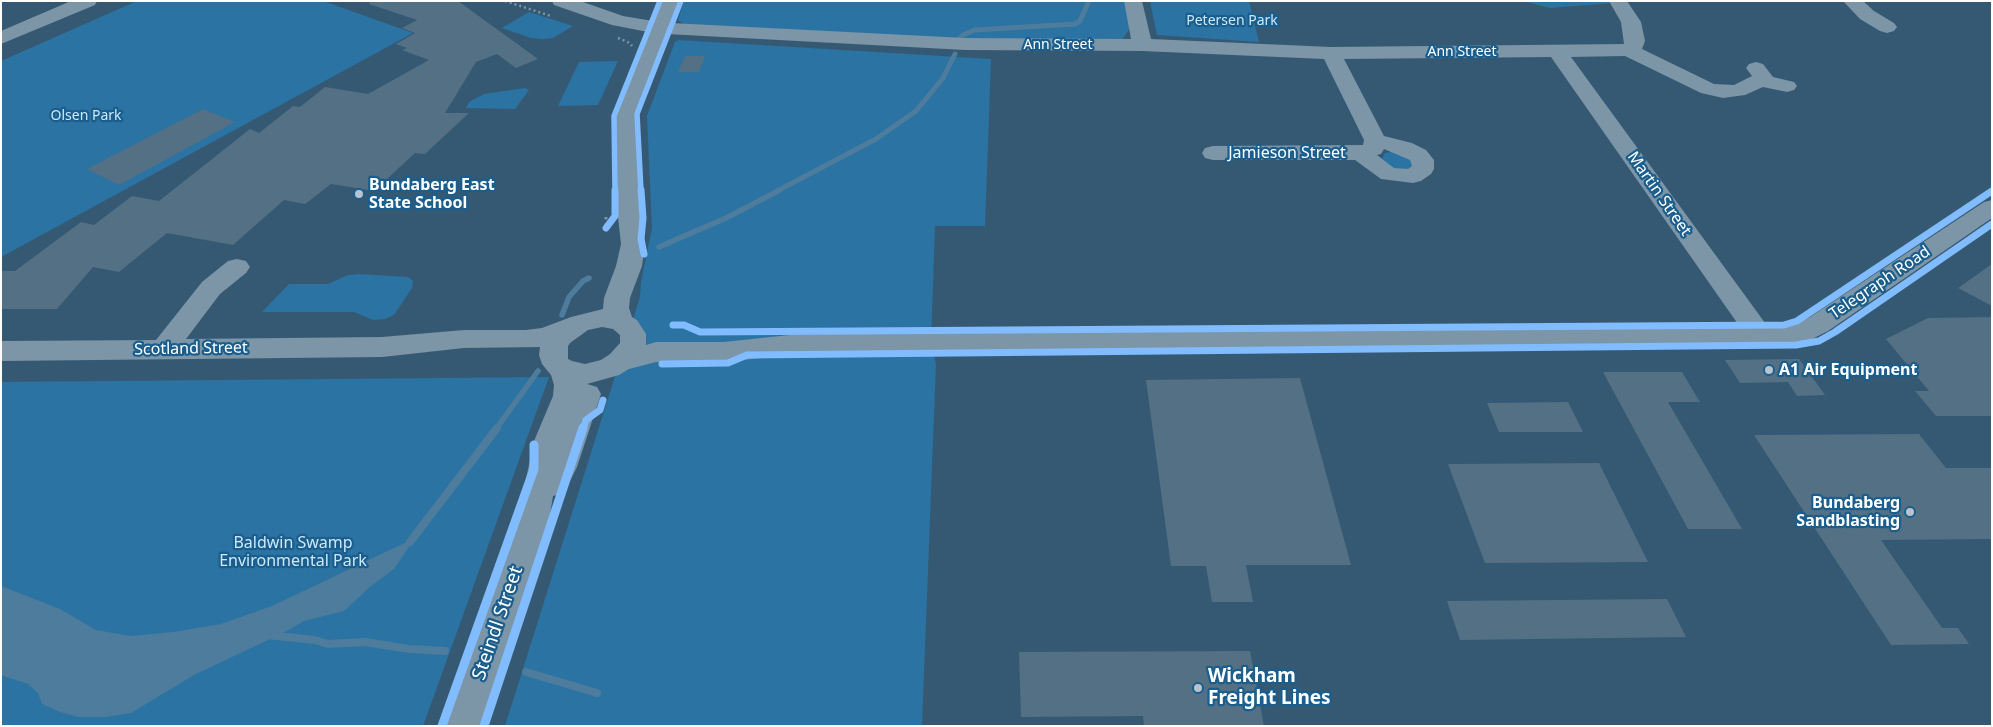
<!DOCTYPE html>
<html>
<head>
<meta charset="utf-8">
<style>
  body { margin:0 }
  #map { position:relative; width:1993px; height:727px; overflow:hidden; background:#355973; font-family:"Noto Sans",sans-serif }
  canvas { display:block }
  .frame { position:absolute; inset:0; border:2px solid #fff; pointer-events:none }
</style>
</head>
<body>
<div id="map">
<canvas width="1993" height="727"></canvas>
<div class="frame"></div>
</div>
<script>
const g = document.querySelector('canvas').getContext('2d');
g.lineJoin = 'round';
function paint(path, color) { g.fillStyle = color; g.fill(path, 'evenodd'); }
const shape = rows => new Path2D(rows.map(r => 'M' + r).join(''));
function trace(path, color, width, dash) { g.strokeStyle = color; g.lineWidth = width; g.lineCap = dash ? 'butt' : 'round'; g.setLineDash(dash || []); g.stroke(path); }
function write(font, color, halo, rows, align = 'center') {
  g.font = font + ' "Noto Sans",sans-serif'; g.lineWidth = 4.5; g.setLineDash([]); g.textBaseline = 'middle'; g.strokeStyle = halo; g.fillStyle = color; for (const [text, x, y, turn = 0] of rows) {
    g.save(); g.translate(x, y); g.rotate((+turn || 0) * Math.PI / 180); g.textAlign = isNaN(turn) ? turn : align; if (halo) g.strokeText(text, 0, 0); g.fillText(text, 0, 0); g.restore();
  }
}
const green = shape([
  [137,1,323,1,413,33,1,257,1,61],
  [684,1,1125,1,1130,28,1122,40,979,41,687,26,678,20],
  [1150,1,1249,1,1259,42,1157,35],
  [1523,1,1612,1,1613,3,1550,8],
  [529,12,573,26,553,38,543,39,531,38,502,28],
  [678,40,991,59,985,226,935,226,931,342,936,364,922,726,505,726,640,297,641,282,652,228,647,116,675,42],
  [618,61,598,105,558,106,579,62],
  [525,88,529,90,515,109,466,108,469,102,484,94],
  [1395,151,1416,162,1411,170,1394,170,1382,159,1385,153],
  [359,274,408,277,413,281,412,288,394,315,385,319,373,320,354,312,262,312,289,284,328,284,348,275],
  [549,377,423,726,1,726,1,382]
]);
const water = shape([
  [415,538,394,569,371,586,344,611,304,621,285,632,194,675,131,713,105,717,78,717,60,712,42,704,38,693,28,684,1,675,1,586,60,609,96,630,131,636,173,632,221,624,272,606]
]);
const streamFar2 = shape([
  [959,39,963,35,975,30,1075,24,1080,21,1089,1],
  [777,191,876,139,916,111,943,78,955,54]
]);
const streamFar1 = shape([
  [659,247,726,218,780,190],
  [562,315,569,297,583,281,589,278],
  [496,429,538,371]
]);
const stream = shape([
  [410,542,497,428],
  [267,635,315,640,328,644,365,642,409,649,445,651],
  [526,672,597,693]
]);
const building = shape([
  [370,1,458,1,538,59,516,68,497,54,476,62,445,113,469,113,425,154,415,153,374,191,331,184,305,204,284,200,233,245,167,233,119,272,93,267,57,309,1,309,1,271,15,271,81,222,94,225,132,196,159,201,250,129,259,133,293,106,300,107,325,87,368,94,429,60,402,50,407,48,396,44,415,33,402,28,417,20,369,4],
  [685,56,705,56,699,72,678,72],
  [203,109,235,122,119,185,87,169],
  [1992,264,1992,306,1958,288],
  [1992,317,1992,416,1936,416,1915,391,1929,391,1886,339,1928,318],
  [1799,359,1825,395,1797,396,1788,382,1740,383,1725,360],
  [1603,372,1682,372,1700,402,1668,402,1742,529,1688,529],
  [1300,378,1351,565,1246,565,1253,602,1212,602,1206,566,1171,566,1146,380],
  [1568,402,1583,432,1499,432,1487,403],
  [1919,434,1946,468,1992,468,1992,539,1881,540,1942,628,1958,628,1969,644,1891,645,1754,435],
  [1599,463,1648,562,1485,563,1448,464],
  [1667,599,1686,637,1460,640,1447,601],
  [1250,651,1264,726,1144,726,1143,716,1021,717,1019,652]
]);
const pathFar1 = shape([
  [505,1,551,16],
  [618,38,630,43,632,46]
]);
const path = shape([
  [606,217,606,228]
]);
const minor = shape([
  [71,1,97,1,95,5,1,44,1,31,71,1],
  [552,1,580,1,623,16,653,21,661,1,679,1,671,23,965,38,1131,39,1124,1,1142,1,1151,39,1331,47,1624,44,1621,22,1609,1,1627,1,1641,22,1645,41,1642,49,1714,84,1734,85,1752,76,1746,68,1749,64,1756,62,1763,64,1773,77,1794,82,1797,86,1794,90,1787,92,1763,87,1745,95,1723,98,1701,93,1625,56,1571,57,1768,327,1796,324,1810,317,1984,202,1992,200,1992,218,1828,331,1810,340,1780,345,808,353,724,362,656,362,629,369,619,375,587,384,597,387,601,394,577,467,564,493,553,496,549,521,481,726,445,726,517,521,534,441,553,396,554,385,551,375,542,364,539,355,540,347,464,348,382,357,1,361,1,341,156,340,202,282,228,261,237,259,246,261,250,267,246,273,220,294,186,339,382,337,464,330,526,330,542,328,571,317,603,309,604,298,616,266,621,244,617,208,616,111,648,32,612,25,554,5,552,1],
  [667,34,965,50,1142,51,1324,59,1364,140,1363,145,1213,146,1205,148,1202,153,1205,158,1213,160,1355,160,1381,179,1413,183,1421,181,1431,174,1434,169,1434,160,1426,150,1412,143,1384,136,1344,59,1551,57,1740,327,808,333,724,342,656,342,646,345,646,334,637,320,632,317,629,308,630,298,642,266,645,244,641,208,638,111,667,34],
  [1384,149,1410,160,1412,166,1408,169,1394,168,1390,165,1377,155,1381,154,1384,149],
  [602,327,613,329,620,335,620,343,610,354,601,360,585,364,572,361,568,359,568,346,570,343,588,330,602,327],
  [1843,1,1863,1,1874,11,1894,23,1897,27,1894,31,1887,33,1880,31,1860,19,1843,1]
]);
const cyclewayFar2 = shape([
  [615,191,614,116,660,1],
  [641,191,637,114,681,1]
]);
const cyclewayFar1 = shape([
  [641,190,643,218,641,239,644,254],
  [606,228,615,216,615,190],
  [673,325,684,325,700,332,1784,325,1797,321,1992,191],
  [662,364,728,363,747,355,1796,345,1819,341,1835,332,1992,224],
  [583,429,586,420,600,410,603,400]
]);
const cycleway = shape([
  [442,726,534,469,534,445],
  [484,726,583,428]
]);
const markers = [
  [359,194,5,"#b8c5ce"],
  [1769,370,5,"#b8c5ce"],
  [1910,512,5,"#b8c5ce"],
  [1198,688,5,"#b8c5ce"]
];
const farParknames = [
  ["Petersen Park",1232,21],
  ["Olsen Park",86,116]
];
const farStreetnames = [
  ["Ann Street",1058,45],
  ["Ann Street",1462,52]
];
const streetNames = [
  ["Jamieson Street",1287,153],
  ["Martin Street",1659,194,55],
  ["Telegraph Road",1880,283,-34],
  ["Scotland Street",191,349,-1]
];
const poiNames = [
  ["Bundaberg East",369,185],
  ["State School",369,203],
  ["A1 Air Equipment",1779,370],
  ["Bundaberg",1900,503,"right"],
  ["Sandblasting",1900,521,"right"]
];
const parkNames = [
  ["Baldwin Swamp",293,543],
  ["Environmental Park",293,561]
];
const nearStreetnames = [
  ["Steindl Street",498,623,-71]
];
const nearPoinames = [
  ["Wickham",1208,677],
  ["Freight Lines",1208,699]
];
paint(green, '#2b73a3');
paint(water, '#4d7c9c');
trace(streamFar2, '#4d7c9c', 5);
trace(streamFar1, '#4d7c9c', 5.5);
trace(stream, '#4d7c9c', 8);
paint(building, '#537085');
trace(pathFar1, '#7c95a7', 2.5, [2, 3]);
trace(path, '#7c95a7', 3, [2.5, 4]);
paint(minor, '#7c95a7');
trace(cyclewayFar2, '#80bcff', 5.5);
trace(cyclewayFar1, '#80bcff', 7);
trace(cycleway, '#80bcff', 9);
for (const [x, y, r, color] of markers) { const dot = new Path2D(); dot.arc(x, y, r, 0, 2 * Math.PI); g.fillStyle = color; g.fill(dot); trace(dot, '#1a5e8e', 2); }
write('14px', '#cde8fa', '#1a5e8e', farParknames);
write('14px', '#fff', '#1a5e8e', farStreetnames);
write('16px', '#fff', '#1a5e8e', streetNames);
write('bold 16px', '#fff', '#1a5e8e', poiNames, 'left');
write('16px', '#cde8fa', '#1a5e8e', parkNames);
write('19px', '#fff', '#1a5e8e', nearStreetnames);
write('bold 19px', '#fff', '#1a5e8e', nearPoinames, 'left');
</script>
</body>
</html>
